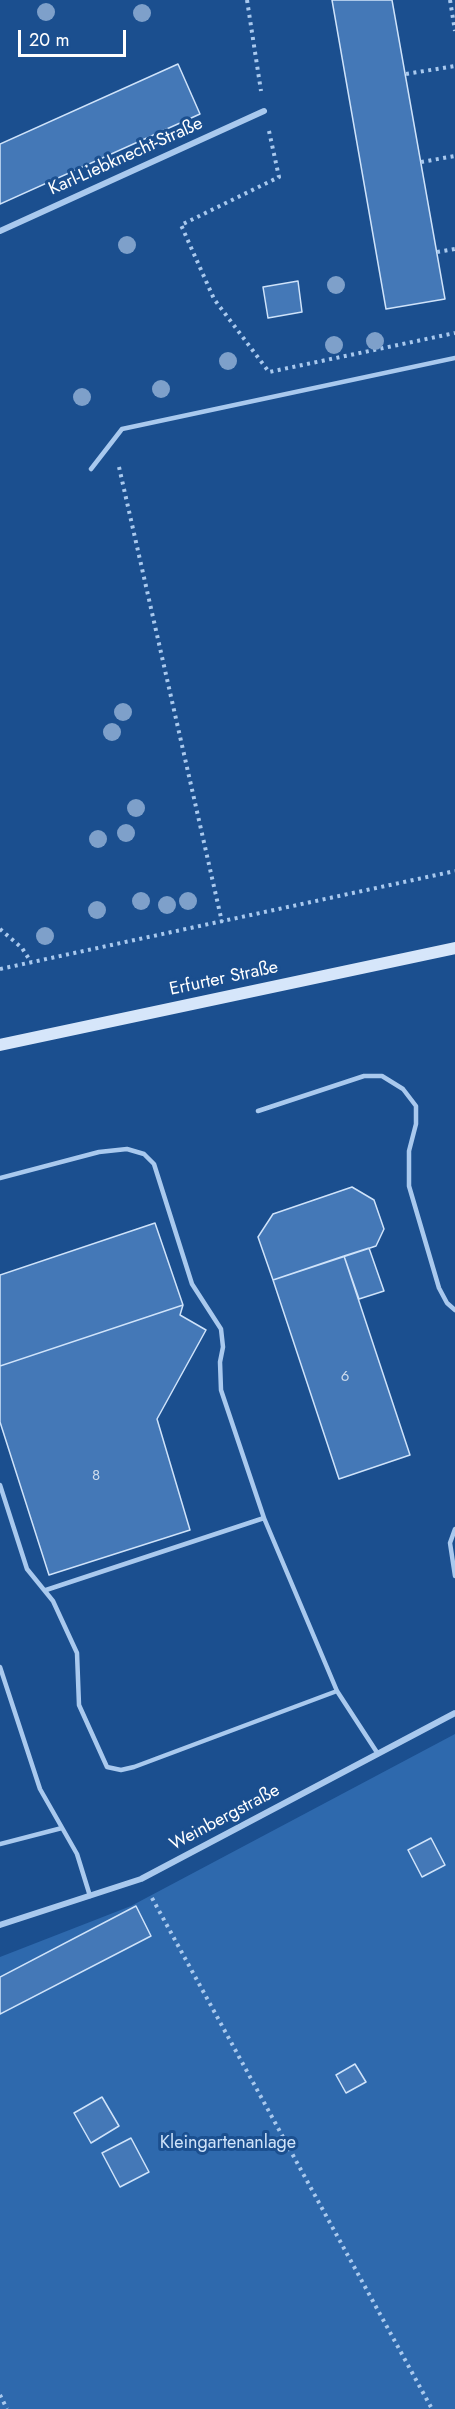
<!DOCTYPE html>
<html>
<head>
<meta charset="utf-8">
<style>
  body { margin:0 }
  #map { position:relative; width:455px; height:2409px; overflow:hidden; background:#1b4f8f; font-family:Jost,sans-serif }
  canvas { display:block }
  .scale { position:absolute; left:18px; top:30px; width:108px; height:27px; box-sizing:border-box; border:3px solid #fff; border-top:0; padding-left:8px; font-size:18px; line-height:21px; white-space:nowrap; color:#fff; -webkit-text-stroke:4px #1b4f8f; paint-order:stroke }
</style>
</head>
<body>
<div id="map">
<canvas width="455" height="2409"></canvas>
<div class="scale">20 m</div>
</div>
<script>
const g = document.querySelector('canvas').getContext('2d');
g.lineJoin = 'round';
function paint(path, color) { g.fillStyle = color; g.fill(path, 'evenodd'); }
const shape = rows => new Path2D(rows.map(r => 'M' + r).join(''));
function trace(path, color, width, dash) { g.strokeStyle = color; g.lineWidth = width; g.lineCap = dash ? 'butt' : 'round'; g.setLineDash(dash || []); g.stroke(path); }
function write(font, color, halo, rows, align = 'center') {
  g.font = font + ' Jost,sans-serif'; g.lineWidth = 6; g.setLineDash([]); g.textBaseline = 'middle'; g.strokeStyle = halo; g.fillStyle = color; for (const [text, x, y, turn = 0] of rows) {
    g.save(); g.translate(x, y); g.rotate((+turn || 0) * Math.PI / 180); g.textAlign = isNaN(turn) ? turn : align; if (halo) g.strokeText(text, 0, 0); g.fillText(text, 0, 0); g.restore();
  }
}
const green = shape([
  [455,1734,455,2409,0,2409,0,1957,131,1906]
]);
const building = shape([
  [332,0,392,0,445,299,386,309,332,0],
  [178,64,200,114,0,204,0,144,178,64],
  [298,281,302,312,268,318,263,287,298,281],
  [352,1187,374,1200,384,1229,376,1246,273,1280,258,1237,273,1214,352,1187],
  [155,1223,183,1305,0,1366,0,1275,155,1223],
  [369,1248,384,1291,359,1299,344,1256,369,1248],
  [344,1256,410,1455,339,1479,273,1280,344,1256],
  [183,1305,180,1315,206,1330,157,1419,190,1530,49,1575,0,1422,0,1366,183,1305],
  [431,1838,445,1865,422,1877,408,1850,431,1838],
  [136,1906,151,1936,0,2014,0,1977,136,1906],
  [355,2064,366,2082,346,2093,336,2075,355,2064],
  [102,2097,119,2126,91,2143,74,2113,102,2097],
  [131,2138,149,2172,120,2187,102,2153,131,2138]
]);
const path = shape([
  [247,0,261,91],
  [450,0,455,31],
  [406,74,455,66],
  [269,131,279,177,181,225,214,299,269,372,455,333],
  [421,162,455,156],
  [437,252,455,249],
  [119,467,222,922],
  [0,929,22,948,31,962],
  [0,969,455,871],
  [152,1898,432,2409],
  [0,2395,7,2409]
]);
const lane = shape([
  [91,469,122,429,455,358],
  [258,1111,364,1076,382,1076,403,1089,416,1106,416,1124,409,1151,409,1186,439,1288,447,1303,455,1310],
  [0,1178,99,1152,127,1149,144,1154,154,1164,192,1284,221,1329,223,1347,220,1362,221,1390,264,1518,337,1691,378,1754],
  [0,1485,27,1569,53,1601,77,1653,79,1705,107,1767,121,1770,134,1767,337,1691],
  [455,1529,450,1543,455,1576],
  [46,1590,264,1518],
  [0,1667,40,1789,77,1854,90,1896],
  [0,1844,62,1828]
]);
const street = shape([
  [0,231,264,111],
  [0,1925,141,1879,455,1713]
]);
const secondary = shape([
  [0,1045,455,948]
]);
const trees = [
  [46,12],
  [142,13],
  [127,245],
  [336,285],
  [375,341],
  [334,345],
  [228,361],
  [161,389],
  [82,397],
  [123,712],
  [112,732],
  [136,808],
  [126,833],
  [98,839],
  [141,901],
  [188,901],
  [167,905],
  [97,910],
  [45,936]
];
const numberNames = [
  ["6",345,1377],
  ["8",96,1476]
];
const streetNames = [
  ["Karl-Liebknecht-Straße",126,157,-24],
  ["Erfurter Straße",224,979,-12],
  ["Weinbergstraße",225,1818,-28]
];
const parkNames = [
  ["Kleingartenanlage",228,2144]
];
paint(green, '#2e69ad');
paint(building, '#4478b7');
trace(building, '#cfe3fa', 1.5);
trace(path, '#a9c9ee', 4, [3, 4.5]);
trace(lane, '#a9c9ee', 4.5);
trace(street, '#a9c9ee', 6);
trace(secondary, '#d6e6fa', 12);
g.fillStyle = '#7ea0ca';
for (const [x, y] of trees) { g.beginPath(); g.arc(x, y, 9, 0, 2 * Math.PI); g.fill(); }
write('15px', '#d0dded', null, numberNames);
write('18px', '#fff', '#1b4f8f', streetNames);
write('18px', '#cfe3fa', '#1b4f8f', parkNames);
</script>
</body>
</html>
